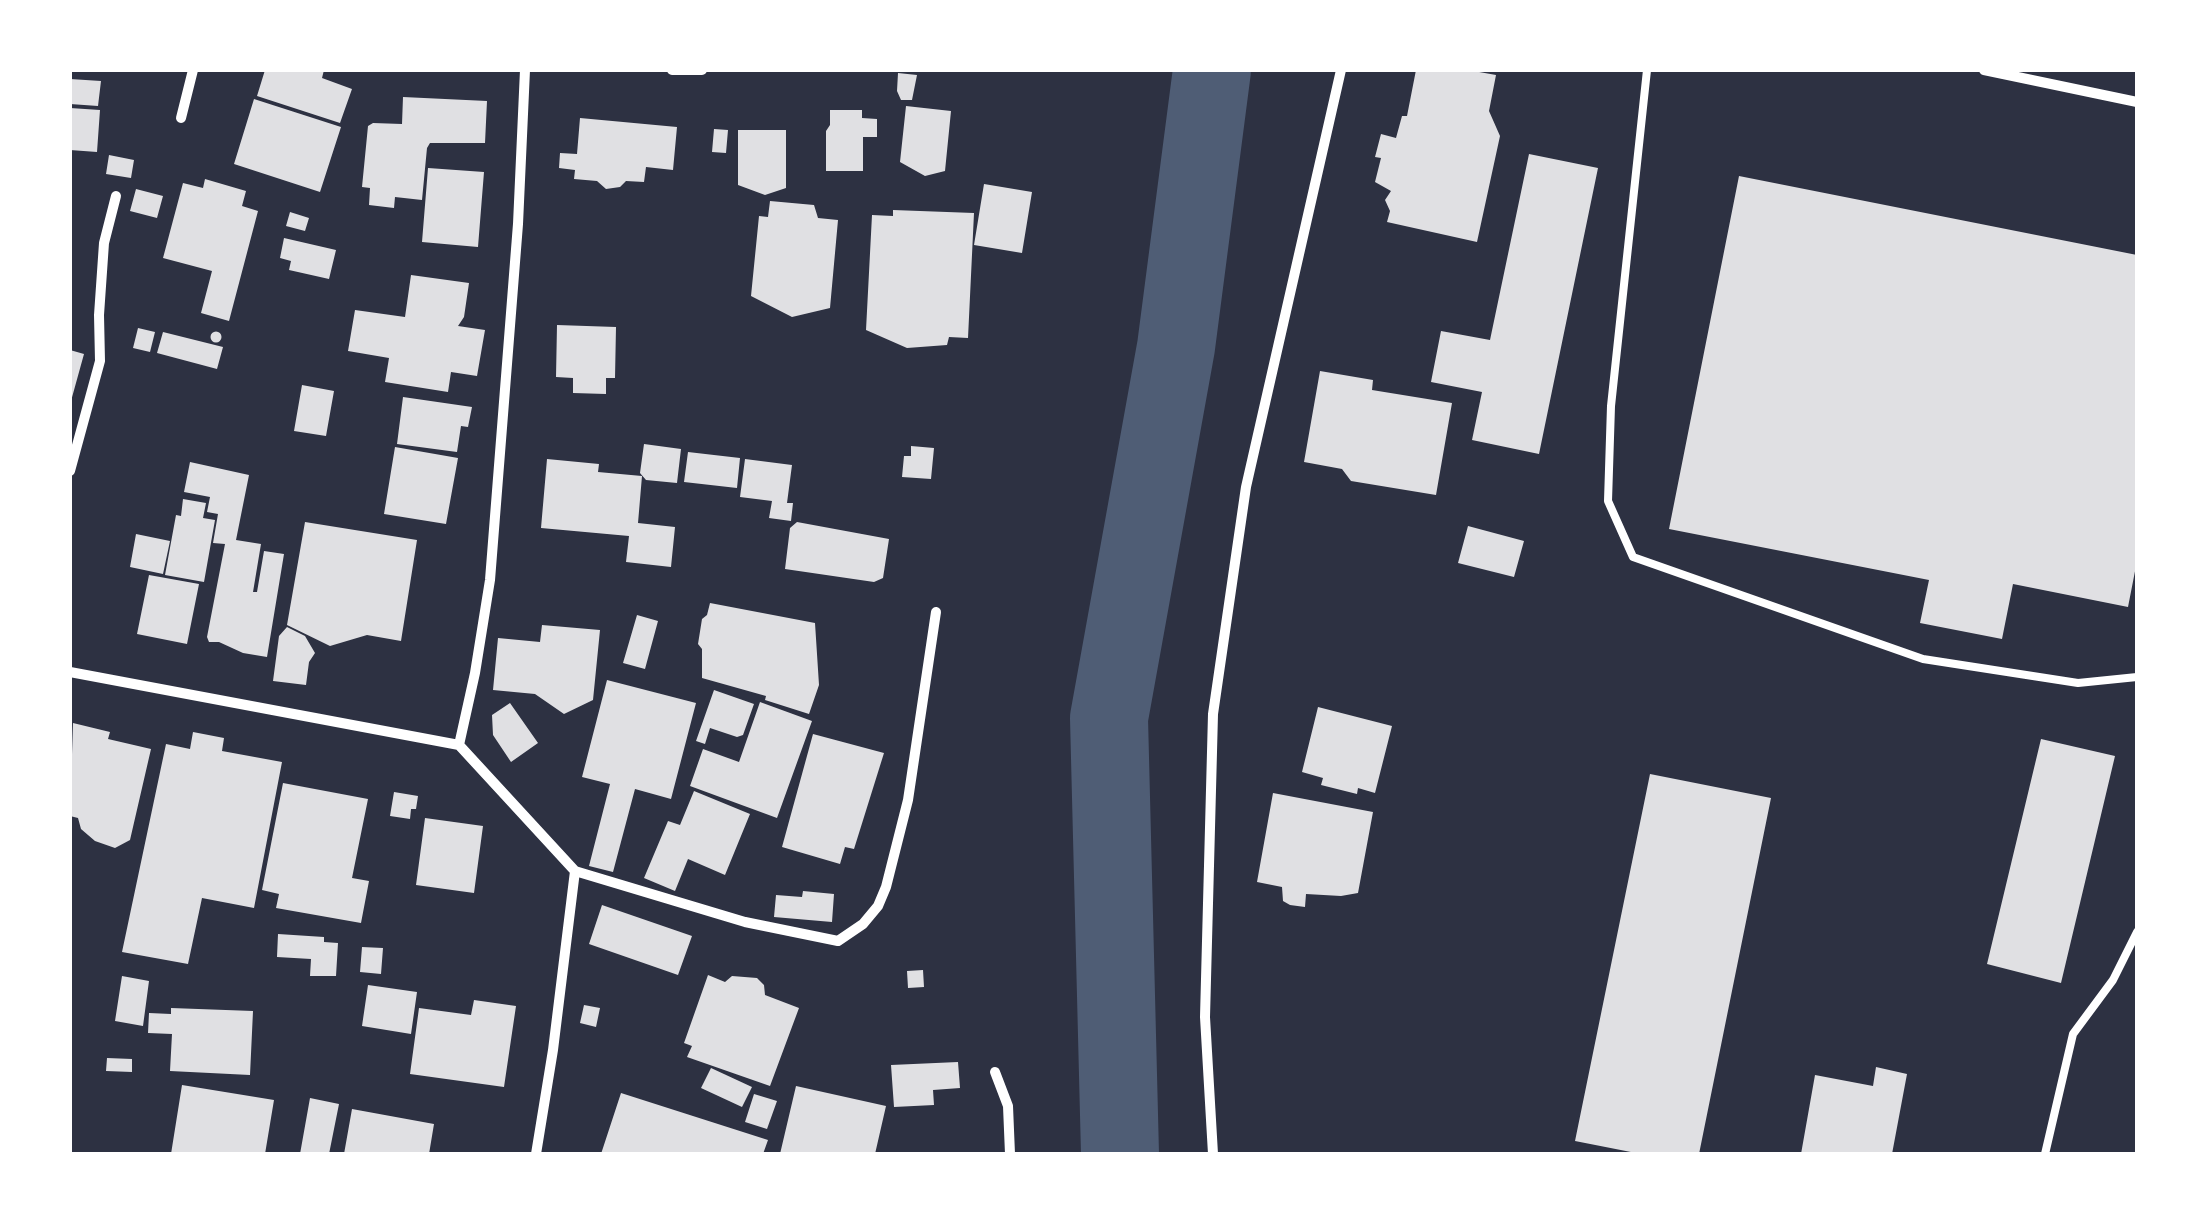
<!DOCTYPE html>
<html>
<head>
<meta charset="utf-8">
<style>
  body { margin:0 }
  #map { position:relative; width:2207px; height:1224px; overflow:hidden; background:#2d3142; font-family:"IBM Plex Serif",serif }
  canvas { display:block }
  .frame { position:absolute; inset:0; border:72px solid #fff; pointer-events:none }
</style>
</head>
<body>
<div id="map">
<canvas width="2207" height="1224"></canvas>
<div class="frame"></div>
</div>
<script>
const g = document.querySelector('canvas').getContext('2d');
g.lineJoin = 'round';
const shape = rows => new Path2D(rows.map(r => 'M' + r).join(''));
function trace(path, color, width, dash) { g.strokeStyle = color; g.lineWidth = width; g.lineCap = dash ? 'butt' : 'round'; g.setLineDash(dash || []); g.stroke(path); }
function paint(path, color) { g.fillStyle = color; g.fill(path, 'evenodd'); }
const river = shape([
  [1120,1154,1109,718,1176,347,1212,70]
]);
const building = shape([
  [265,70,324,70,322,78,352,89,340,123,257,96],
  [1416,70,1468,70,1496,75,1489,111,1500,136,1477,242,1387,222,1390,211,1385,200,1391,191,1375,182,1381,158,1375,157,1381,134,1396,138,1402,116,1407,116],
  [898,73,917,75,912,100,901,100,897,91],
  [70,79,101,81,98,106,70,104],
  [403,97,487,101,485,143,430,143,427,148,422,200,395,197,394,208,369,205,370,188,362,187,368,126,373,123,402,124],
  [254,99,341,127,320,192,234,164],
  [906,106,951,111,945,171,925,176,900,162],
  [70,108,100,110,97,152,70,150],
  [830,110,862,110,862,118,877,119,877,137,863,137,863,171,826,171,826,131,830,125],
  [580,118,677,127,673,170,646,167,644,182,626,181,620,187,606,189,597,181,574,179,575,170,559,168,560,153,577,154],
  [714,129,728,130,726,153,712,152],
  [738,130,786,130,786,188,765,195,738,185],
  [1529,154,1598,168,1539,454,1472,440,1482,392,1431,382,1441,331,1490,340],
  [109,155,134,160,131,178,106,174],
  [428,168,484,172,478,247,422,242],
  [1739,176,2137,255,2137,561,2128,607,2013,584,2002,639,1920,623,1929,580,1669,529],
  [205,179,246,191,242,206,258,211,229,321,201,313,212,271,163,258,183,183,203,188],
  [984,184,1032,192,1022,253,974,245],
  [136,189,163,196,157,218,130,211],
  [770,201,814,205,818,218,838,220,830,308,792,317,751,296,759,216,768,217],
  [893,210,974,213,968,338,949,337,947,345,907,348,866,330,872,215,893,216],
  [290,212,309,218,305,231,286,226],
  [284,238,336,250,329,279,289,270,291,261,280,258],
  [411,275,469,283,464,317,458,326,485,330,477,376,451,372,448,392,385,382,389,358,348,351,355,310,405,317],
  [557,325,616,327,615,378,606,378,606,394,573,393,573,378,556,377],
  [138,328,155,332,150,352,133,348],
  '210.5 337a5.5 5.5 0 1 1 11 0a5.5 5.5 0 1 1-11 0Z',
  [163,332,223,347,217,369,157,353],
  [70,350,84,354,71,401,70,401],
  [1320,371,1373,380,1372,390,1452,403,1436,495,1351,481,1342,469,1304,462],
  [302,385,334,391,326,436,294,431],
  [403,397,472,407,468,427,461,426,457,452,397,444],
  [644,444,681,449,677,483,646,480,640,473],
  [911,446,934,448,931,479,902,477,904,456,911,456],
  [395,447,458,458,446,524,384,514],
  [688,452,740,458,737,488,684,482],
  [547,459,599,464,598,472,642,476,638,523,675,527,671,567,626,562,629,536,541,528],
  [745,459,792,465,787,503,793,503,791,521,769,518,772,501,740,497],
  [190,462,249,475,236,540,261,544,253,592,257,592,264,551,284,554,267,657,243,653,219,642,209,642,207,637,225,544,213,543,218,514,207,512,210,497,184,492],
  [183,499,206,503,203,518,215,520,204,582,165,575,176,515,181,516],
  [305,522,417,540,401,641,367,635,330,646,287,625],
  [797,522,889,539,883,578,874,582,785,569,790,528],
  [1468,526,1524,541,1514,577,1458,563],
  [136,534,170,541,163,574,130,567],
  [149,575,199,584,187,644,137,634],
  [710,603,815,623,819,685,809,714,765,700,766,696,702,678,702,649,698,644,702,619,707,615],
  [637,615,658,621,645,669,623,663],
  [542,625,600,630,593,700,564,714,535,694,493,690,498,638,540,642],
  [287,627,305,636,315,653,309,662,306,685,273,681,279,636],
  [607,680,696,703,671,799,635,789,613,872,589,866,610,784,582,777],
  [714,690,754,704,743,735,737,737,710,728,705,744,696,741],
  [760,702,812,721,777,818,690,786,703,749,739,762],
  [510,703,538,743,511,762,493,735,492,715],
  [1318,707,1392,726,1375,793,1358,788,1357,794,1321,785,1323,778,1302,772],
  [73,723,110,732,108,739,151,749,130,840,115,848,95,841,81,829,78,818,70,816],
  [193,732,224,738,222,751,282,762,254,908,202,898,188,964,122,952,166,744,190,749],
  [813,734,884,753,854,849,845,847,840,864,782,847],
  [2041,739,2115,756,2061,983,1987,964],
  [1650,774,1771,798,1699,1154,1641,1154,1575,1141],
  [283,783,368,799,352,878,369,881,361,923,276,908,279,894,262,890],
  [694,791,750,814,725,875,688,859,675,891,644,878,668,821,680,825],
  [394,792,418,796,416,809,411,809,410,819,390,816],
  [1273,793,1373,812,1358,893,1341,896,1306,894,1305,907,1290,905,1283,901,1282,887,1257,882],
  [425,818,483,826,474,893,416,885],
  [803,891,834,894,832,922,774,917,776,895,802,897],
  [602,905,692,936,678,975,589,944],
  [278,934,324,937,324,942,338,943,336,976,310,976,311,959,277,957],
  [362,947,383,948,381,974,360,972],
  [923,970,924,987,908,988,907,971],
  [708,975,725,982,732,976,757,978,764,985,765,995,799,1008,770,1086,687,1057,692,1046,684,1043],
  [122,976,149,981,143,1026,115,1021],
  [368,985,417,992,411,1034,362,1026],
  [474,1000,516,1006,504,1087,410,1074,419,1008,471,1015],
  [584,1005,600,1008,596,1027,580,1023],
  [171,1008,253,1011,250,1075,170,1071,172,1034,148,1033,149,1013,171,1014],
  [107,1058,132,1059,132,1072,106,1071],
  [958,1062,960,1088,933,1090,934,1105,894,1107,891,1065],
  [1876,1067,1907,1074,1892,1154,1801,1154,1815,1075,1873,1086],
  [711,1068,752,1087,742,1107,701,1088],
  [182,1085,274,1100,265,1154,171,1154],
  [796,1086,886,1106,875,1154,780,1154],
  [621,1093,768,1140,763,1154,601,1154],
  [754,1094,777,1101,767,1129,745,1122],
  [310,1098,339,1104,329,1154,300,1154],
  [352,1109,434,1124,429,1154,344,1154]
]);
const service = shape([
  [1647,70,1611,406,1608,501,1633,557,1923,659,2078,683,2137,677],
  [2045,1154,2073,1034,2113,980,2137,932]
]);
const minor = shape([
  [672,70,702,70],
  [1984,70,2137,102],
  [181,118,193,70],
  [70,471,100,361,99,315,104,243,116,196],
  [70,672,459,745],
  [459,745,475,673,490,580,518,224,525,70],
  [459,745,575,871,553,1050,536,1154],
  [575,871,745,922,838,941,863,924,878,906,886,887,908,800,936,612],
  [995,1072,1008,1106,1010,1154],
  [1213,1154,1205,1017,1213,714,1246,487,1341,70]
]);
trace(river, '#4f5d75', 78);
paint(building, '#e0e0e3');
trace(service, '#fff', 8);
trace(minor, '#fff', 10);
</script>
</body>
</html>
